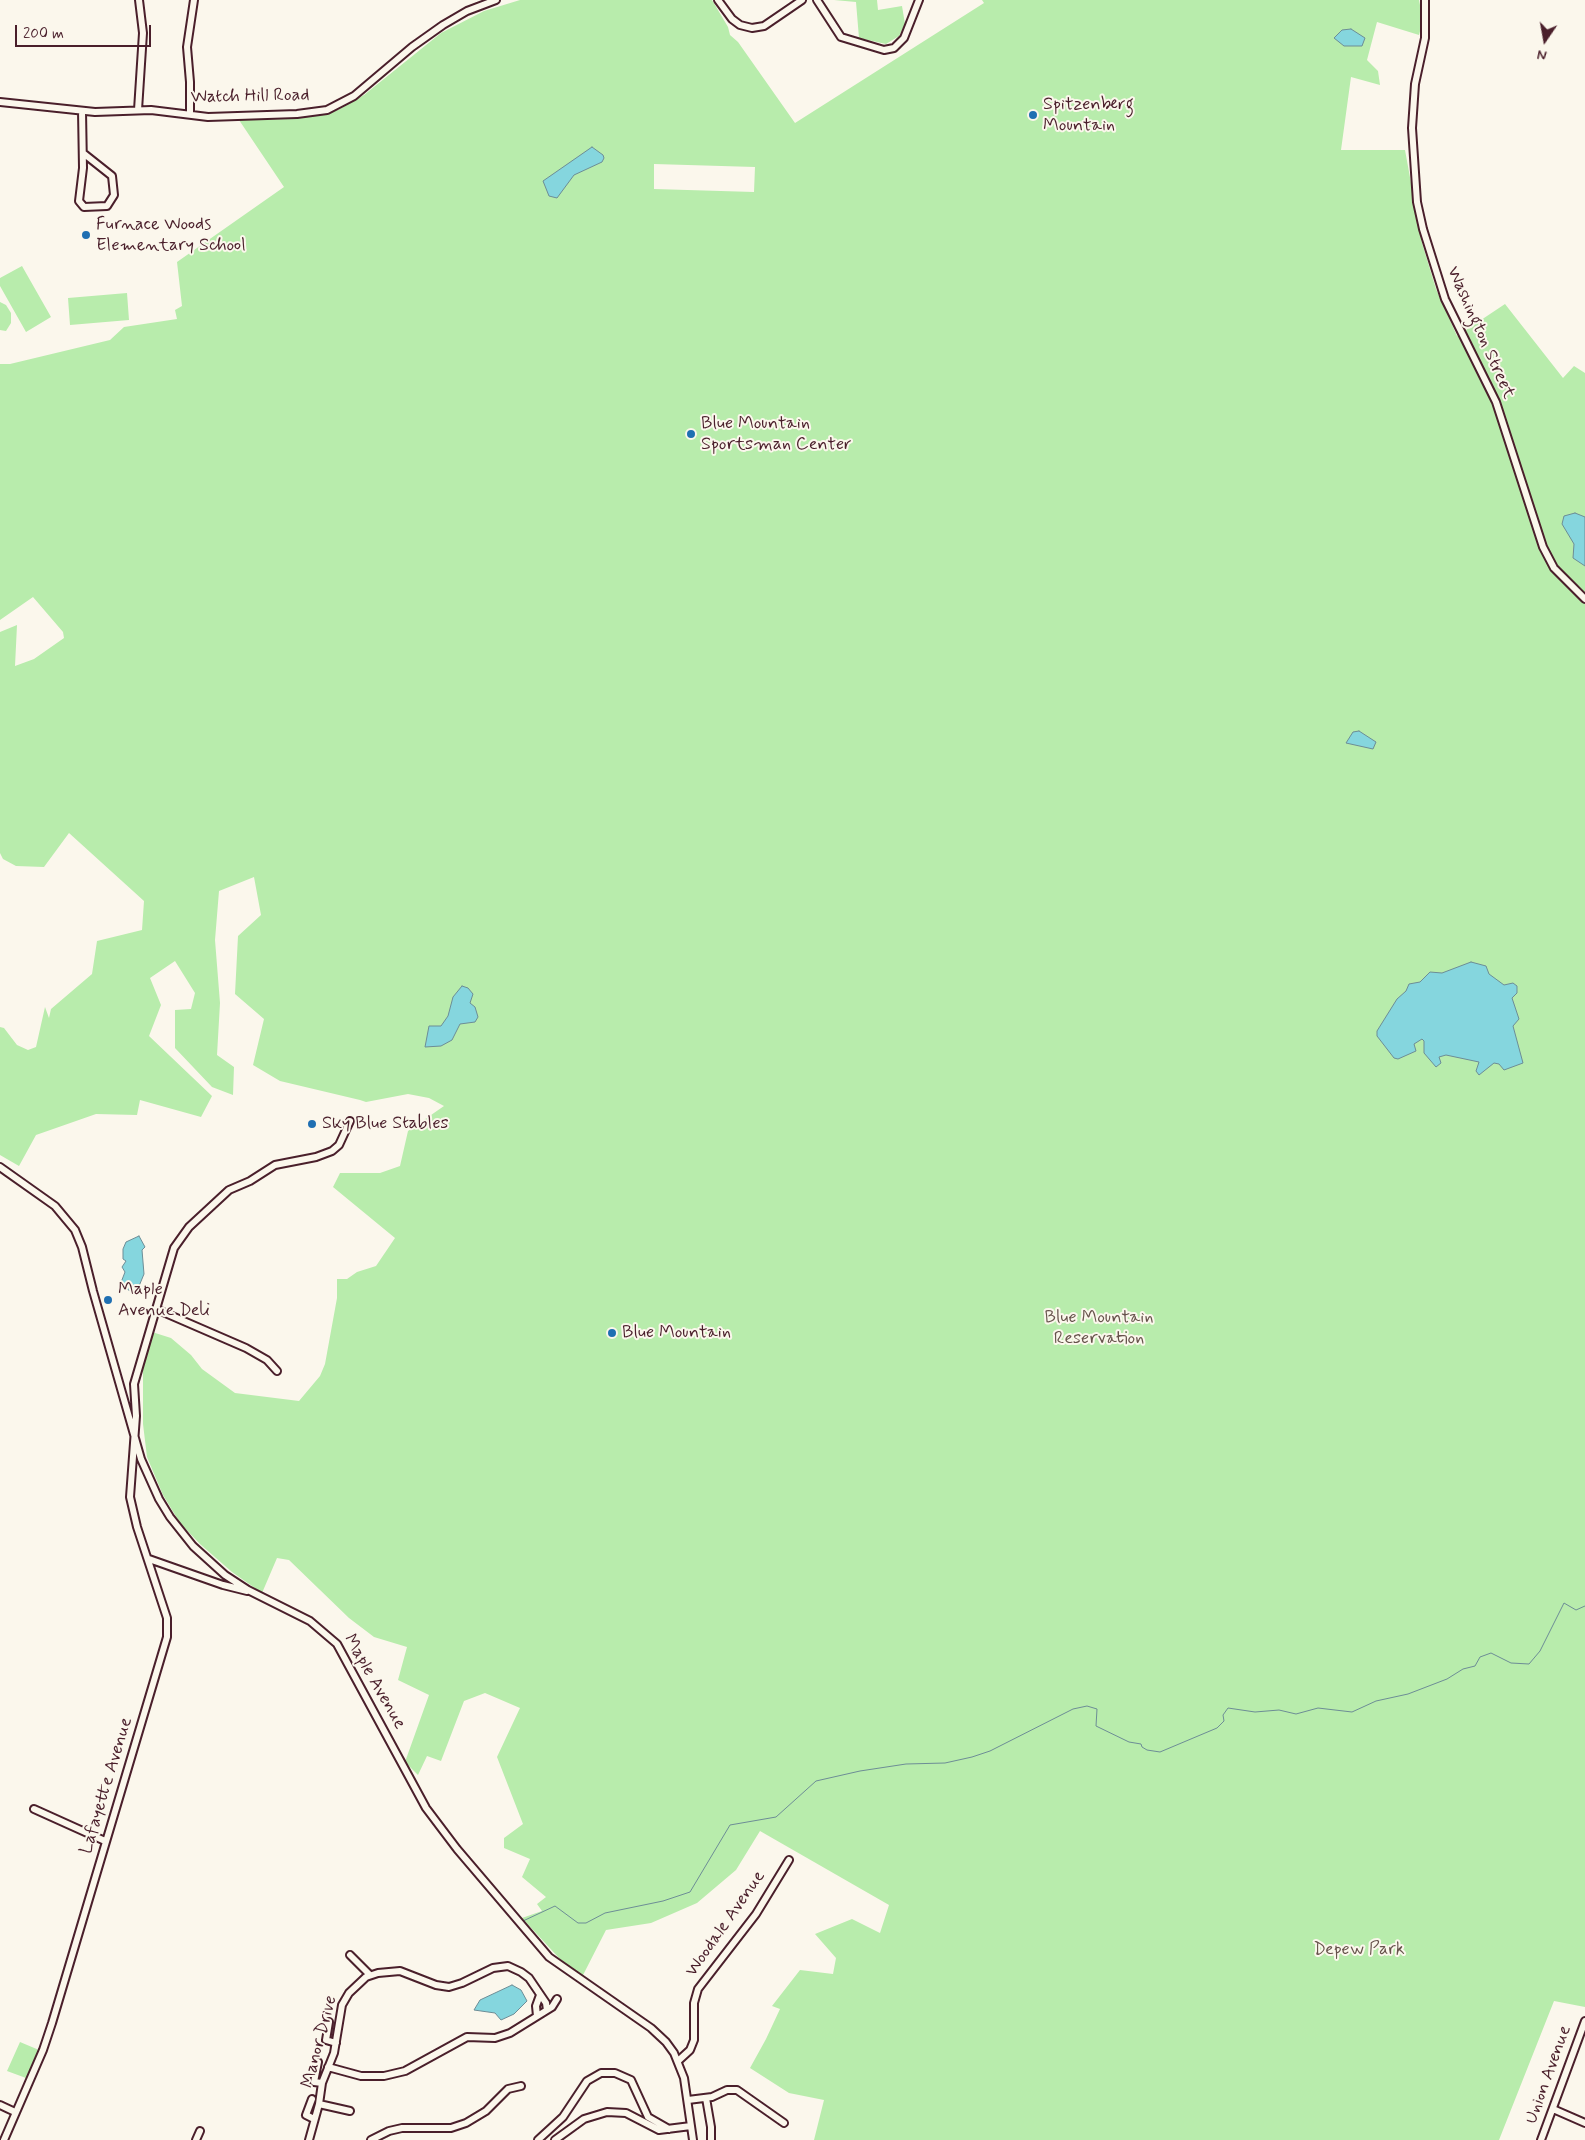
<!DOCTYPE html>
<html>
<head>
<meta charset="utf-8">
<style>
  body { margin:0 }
  #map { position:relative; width:1585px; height:2140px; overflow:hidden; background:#fbf7ec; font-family:Mynerve,sans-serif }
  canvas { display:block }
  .north { position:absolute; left:1520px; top:15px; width:50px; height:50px; -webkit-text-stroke:4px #fbf7ec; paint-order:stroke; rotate:192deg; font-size:14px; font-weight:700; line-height:20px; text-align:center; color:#4a1f2b }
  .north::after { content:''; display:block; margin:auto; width:18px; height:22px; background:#4a1f2b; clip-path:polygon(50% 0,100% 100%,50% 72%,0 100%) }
  .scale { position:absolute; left:15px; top:25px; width:136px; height:22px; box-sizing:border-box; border:2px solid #4a1f2b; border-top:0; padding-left:6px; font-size:15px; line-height:18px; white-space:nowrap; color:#4a1f2b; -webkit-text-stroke:4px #fbf7ec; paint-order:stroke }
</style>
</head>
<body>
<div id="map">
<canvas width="1585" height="2140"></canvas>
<div class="north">N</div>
<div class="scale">200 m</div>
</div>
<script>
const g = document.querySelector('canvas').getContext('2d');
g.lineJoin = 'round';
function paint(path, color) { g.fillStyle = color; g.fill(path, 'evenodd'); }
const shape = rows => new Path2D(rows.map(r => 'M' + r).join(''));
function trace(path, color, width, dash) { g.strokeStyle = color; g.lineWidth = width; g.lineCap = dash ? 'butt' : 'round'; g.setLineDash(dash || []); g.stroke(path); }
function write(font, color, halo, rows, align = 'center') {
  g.font = font + ' Mynerve,sans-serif'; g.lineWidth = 4; g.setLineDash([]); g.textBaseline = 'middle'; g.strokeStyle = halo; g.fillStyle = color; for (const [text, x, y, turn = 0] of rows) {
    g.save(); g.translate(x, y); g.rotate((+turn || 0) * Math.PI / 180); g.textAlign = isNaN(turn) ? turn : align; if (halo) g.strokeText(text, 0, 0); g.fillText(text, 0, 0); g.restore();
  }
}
const green = shape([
  [520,0,712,0,728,27,730,35,738,42,795,123,984,3,982,0,1419,0,1423,20,1419,35,1377,22,1367,60,1378,71,1380,85,1351,77,1341,150,1405,150,1422,243,1436,289,1457,336,1505,304,1563,378,1574,366,1585,373,1585,2007,1554,2001,1499,2140,814,2140,824,2100,789,2093,750,2068,766,2039,780,2009,772,2006,800,1970,833,1974,836,1958,815,1934,852,1919,880,1933,889,1905,760,1831,736,1870,697,1903,651,1923,606,1930,581,1979,572,1972,522,1918,542,1911,537,1904,546,1897,522,1877,530,1859,504,1848,504,1838,523,1824,497,1757,520,1708,485,1693,464,1701,441,1761,427,1756,418,1775,405,1762,429,1695,398,1680,407,1647,374,1637,349,1618,289,1560,277,1558,262,1593,232,1572,200,1544,180,1523,163,1495,147,1457,143,1424,143,1363,152,1332,171,1338,191,1355,202,1369,235,1393,299,1401,320,1376,325,1364,337,1298,337,1279,347,1279,357,1272,376,1266,395,1238,333,1187,340,1173,380,1173,400,1166,408,1131,444,1106,429,1098,408,1094,366,1102,360,1100,280,1081,253,1065,264,1019,235,994,238,936,261,915,254,877,219,891,215,940,220,1003,217,1055,234,1067,233,1095,212,1087,175,1048,175,1010,191,1009,195,993,175,961,150,978,161,1005,149,1036,212,1096,201,1117,140,1100,137,1115,96,1114,36,1135,19,1166,0,1155,0,1027,4,1028,17,1045,28,1050,36,1047,45,1007,49,1018,51,1009,92,974,97,941,142,930,144,901,69,833,44,867,16,866,3,859,0,853,0,632,17,625,15,666,34,659,64,638,63,632,33,597,0,620,0,364,10,364,110,340,124,327,177,319,175,310,182,306,177,262,284,187,239,120,293,119,338,110,364,95,441,33,484,11],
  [654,164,755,167,754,192,654,189],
  [834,0,877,0,878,10,902,6,905,24,899,36,886,44,859,38,856,2],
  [22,266,51,317,26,332,0,286,0,278],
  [127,293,129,320,70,325,68,298],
  [0,302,6,305,11,313,11,323,6,331,0,330],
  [20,2042,39,2050,26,2078,7,2071]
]);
const water = shape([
  [1351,29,1365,38,1362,46,1344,46,1334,38,1342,30,1351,29],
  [592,147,603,155,604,158,602,162,574,175,557,198,549,196,543,181,592,147],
  [1575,513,1585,517,1585,566,1573,558,1574,544,1562,524,1564,516,1575,513],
  [1359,731,1376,742,1373,749,1346,743,1353,732,1359,731],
  [1471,962,1486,966,1489,974,1504,985,1513,983,1517,986,1517,993,1512,998,1519,1019,1513,1026,1523,1063,1504,1070,1499,1064,1494,1063,1479,1075,1476,1071,1479,1062,1446,1055,1439,1057,1441,1063,1436,1067,1424,1053,1424,1041,1422,1039,1414,1044,1416,1051,1398,1059,1394,1058,1377,1036,1377,1031,1397,999,1406,991,1409,984,1420,982,1430,972,1442,973,1471,962],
  [462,986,468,988,473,994,470,1003,475,1007,478,1017,475,1022,460,1024,452,1040,441,1046,425,1047,429,1026,441,1026,448,1016,453,997,462,986],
  [139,1236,145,1247,142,1250,144,1274,137,1291,132,1292,120,1285,125,1272,122,1267,126,1261,123,1259,123,1249,126,1242,139,1236],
  [512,1985,521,1990,527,2001,514,2014,501,2020,495,2013,474,2010,480,2000,512,1985]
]);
const stream = shape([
  [523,1921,555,1906,578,1923,586,1923,605,1913,663,1901,690,1892,730,1825,776,1817,816,1781,860,1771,906,1764,945,1763,972,1757,990,1751,1073,1709,1087,1706,1097,1709,1096,1726,1129,1742,1141,1744,1142,1747,1147,1750,1160,1752,1217,1728,1224,1721,1223,1715,1228,1708,1255,1712,1279,1710,1296,1714,1318,1708,1352,1712,1376,1701,1408,1694,1447,1679,1463,1669,1475,1666,1480,1657,1491,1653,1511,1663,1529,1664,1540,1651,1564,1603,1576,1610,1585,1606]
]);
const minor = shape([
  [718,0,732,19,740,25,752,28,764,26,802,0],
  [817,0,841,37,884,50,894,48,904,38,919,0],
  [1425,0,1425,38,1415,84,1412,128,1417,202,1423,229,1445,299,1496,402,1543,547,1554,568,1585,599],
  [0,102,95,112,151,110,208,117,297,114,327,110,354,96,412,47,443,25,467,11,496,0],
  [138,110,143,33,139,0],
  [82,111,83,168,79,201,84,207,107,206,114,195,112,176,83,153],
  [190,114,190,82,187,47,194,0],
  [0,1167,55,1206,75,1230,82,1247,93,1291,141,1459,159,1499,170,1517,193,1546,225,1575,248,1590,310,1621,337,1644,426,1808,457,1849,549,1957,651,2028,666,2042,674,2053,684,2078,693,2140],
  [156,1309,246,1348,267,1360,277,1371],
  [149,1559,223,1585,247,1591],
  [34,1809,105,1841],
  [350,1955,370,1975],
  [537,2016,536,2006,540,1995],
  [329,2022,326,2040,336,2043],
  [678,2061,690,2050,694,2040,694,2003,698,1989,756,1914,789,1860],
  [318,2062,314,2082,322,2083],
  [328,2067,361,2076,384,2076,405,2071,467,2037,495,2038,510,2033,552,2007,557,1999],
  [706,2098,711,2127,711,2140],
  [312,2099,306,2115,314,2119],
  [688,2100,712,2097,727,2090,737,2090,784,2123],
  [319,2104,350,2111],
  [0,2105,15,2112],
  [1553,2109,1585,2123],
  [4,2140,43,2050,52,2023,167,1637,167,1618,137,1527,130,1497,136,1416,134,1384,174,1248,189,1227,229,1190,250,1181,275,1165,316,1157,332,1151,339,1145,350,1121],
  [196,2140,200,2131],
  [309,2140,319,2104,322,2083,334,2053,342,2005,349,1993,366,1977,378,1973,400,1971,436,1985,449,1987,462,1983,493,1968,508,1966,521,1972,529,1978,546,2003,547,2010],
  [371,2140,389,2131,402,2128,451,2128,466,2123,486,2111,508,2089,521,2086],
  [538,2140,563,2117,587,2081,601,2073,615,2073,631,2080,648,2117,669,2129],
  [555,2140,584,2119,607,2112,626,2113,659,2130,691,2126],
  [1541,2140,1585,2021]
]);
const markers = [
  [1033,115,5,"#1f6fb2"],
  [86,235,5,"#1f6fb2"],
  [691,434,5,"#1f6fb2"],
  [312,1124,5,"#1f6fb2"],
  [108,1300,5,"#1f6fb2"],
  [612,1333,5,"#1f6fb2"]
];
const streetNames = [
  ["Watch Hill Road",250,97,-1],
  ["Washington Street",1480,333,66],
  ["Maple Avenue",374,1682,60],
  ["Lafayette Avenue",107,1786,-73],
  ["Woodale Avenue",726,1924,-55],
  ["Manor Drive",320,2042,-75],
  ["Union Avenue",1549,2075,-70]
];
const poiNames = [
  ["Spitzenberg",1043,105],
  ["Mountain",1043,126],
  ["Furnace Woods",96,225],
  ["Elementary School",96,246],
  ["Blue Mountain",701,424],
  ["Sportsman Center",701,445],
  ["Sky Blue Stables",322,1124],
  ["Maple",118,1290],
  ["Avenue Deli",118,1311],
  ["Blue Mountain",622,1333]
];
const parkNames = [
  ["Blue Mountain",1099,1318],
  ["Reservation",1099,1339],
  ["Depew Park",1359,1950]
];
paint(green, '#b8ecac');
paint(water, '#85d6de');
trace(water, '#6d8d96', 1);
trace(stream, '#6d8d96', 1);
trace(minor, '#4a1f2b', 10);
trace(minor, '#fbf7ec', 6);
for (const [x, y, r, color] of markers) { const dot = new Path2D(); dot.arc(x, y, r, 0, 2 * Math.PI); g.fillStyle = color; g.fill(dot); trace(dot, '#fbf7ec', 2); }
write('18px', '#4a1f2b', '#fbf7ec', streetNames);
write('18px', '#4a1f2b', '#fbf7ec', poiNames, 'left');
write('18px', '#66524b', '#fbf7ec', parkNames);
</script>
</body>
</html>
